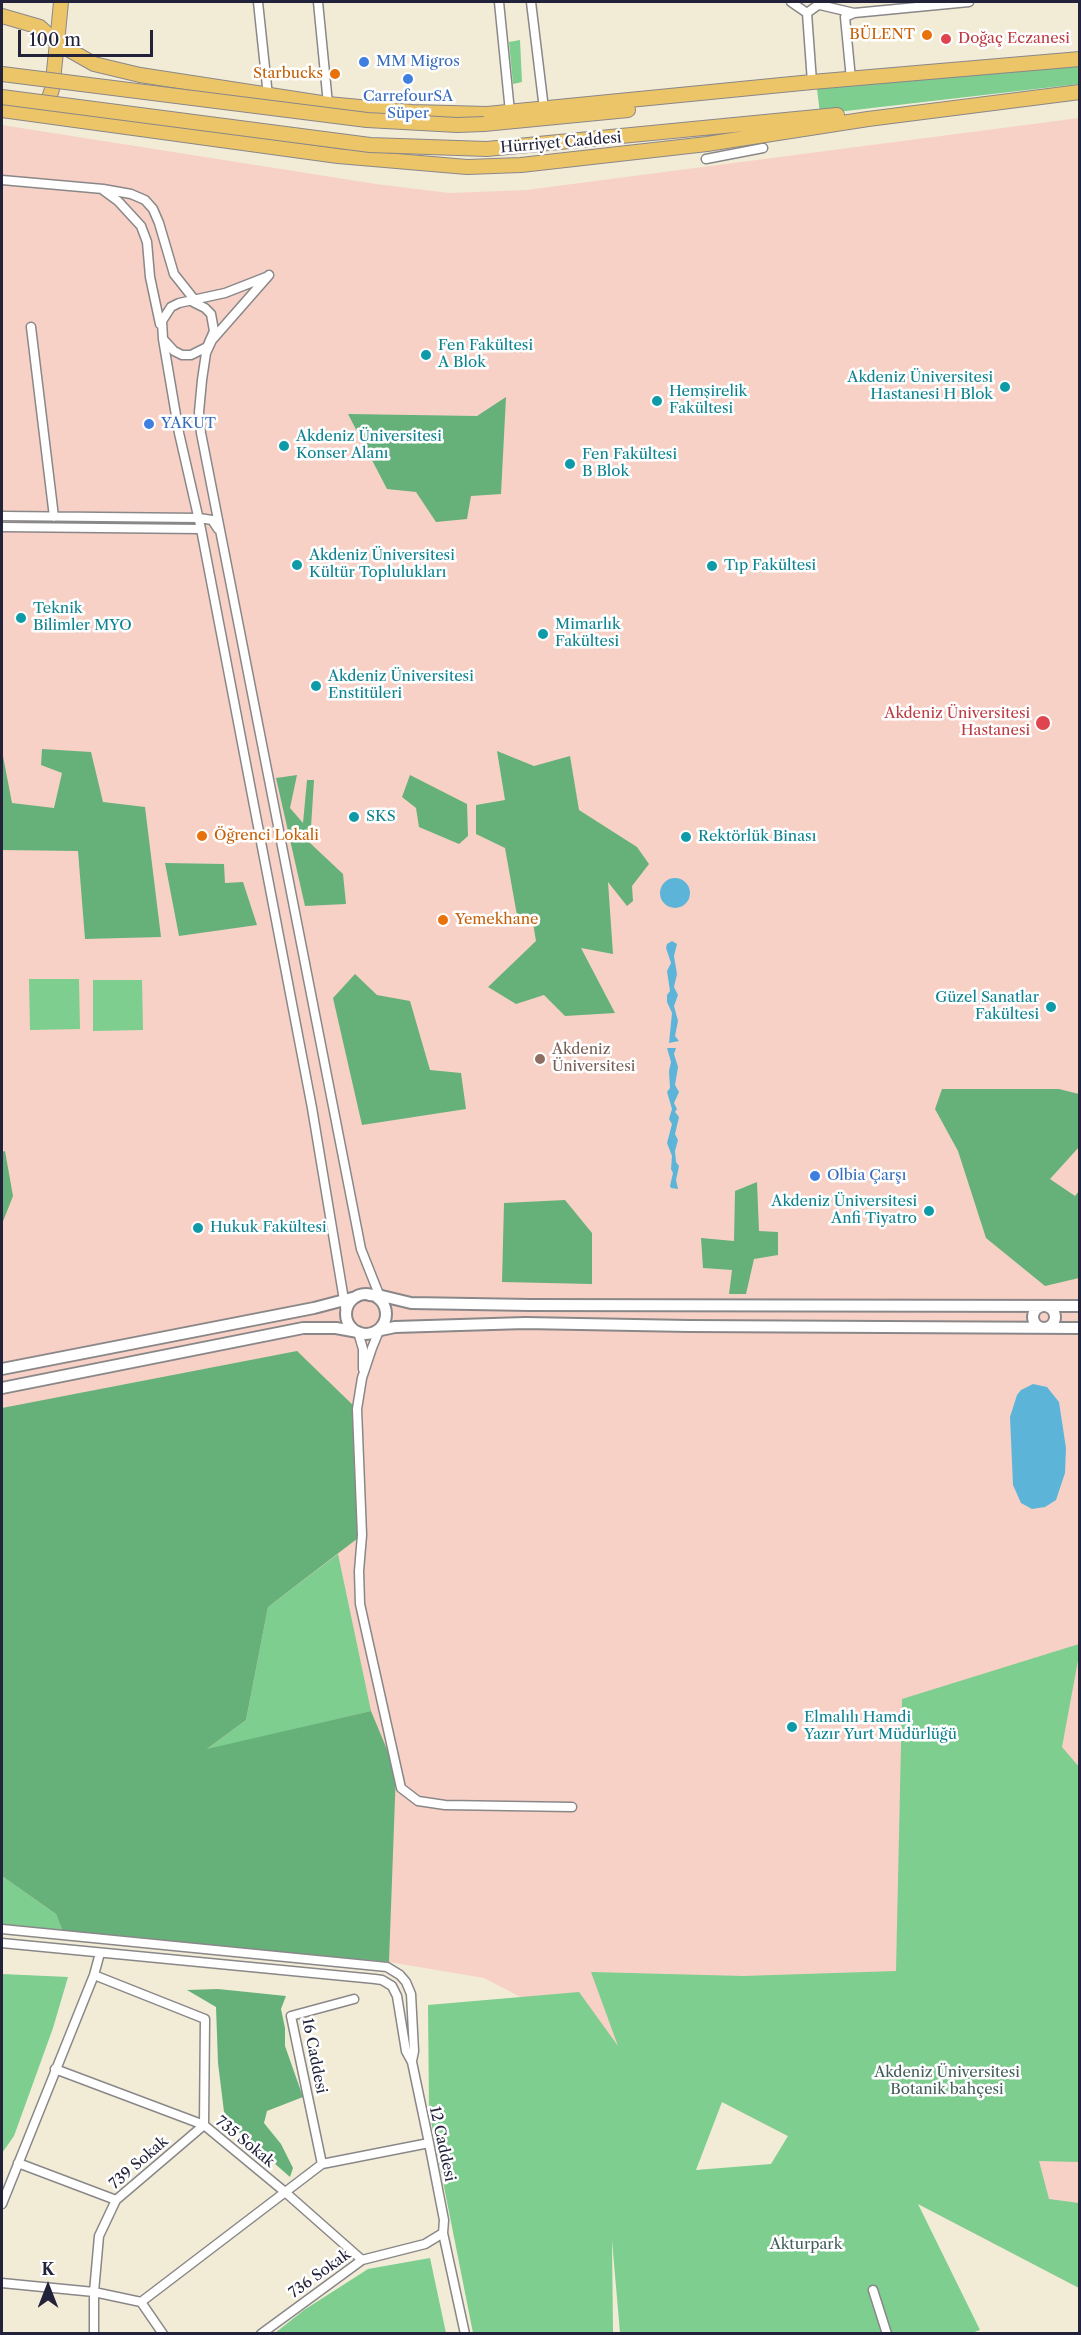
<!DOCTYPE html>
<html>
<head>
<meta charset="utf-8">
<style>
  body { margin:0 }
  #map { position:relative; width:1081px; height:2335px; overflow:hidden; background:#f2ecd7; font-family:"Libre Caslon Text",serif }
  canvas { display:block }
  .frame { position:absolute; inset:0; border:3px solid #22223b; pointer-events:none }
  .north { position:absolute; left:18px; top:2257px; width:60px; height:60px; -webkit-text-stroke:4px #fff; paint-order:stroke; rotate:0deg; font-size:16px; font-weight:700; line-height:24px; text-align:center; color:#22223b }
  .north::after { content:''; display:block; margin:auto; width:21px; height:27px; background:#22223b; clip-path:polygon(50% 0,100% 100%,50% 72%,0 100%) }
  .scale { position:absolute; left:18px; top:30px; width:135px; height:27px; box-sizing:border-box; border:3px solid #22223b; border-top:0; padding-left:8px; font-size:18px; line-height:21px; white-space:nowrap; color:#22223b; -webkit-text-stroke:4px #fff; paint-order:stroke }
</style>
</head>
<body>
<div id="map">
<canvas width="1081" height="2335"></canvas>
<div class="frame"></div>
<div class="north">K</div>
<div class="scale">100 m</div>
</div>
<script>
const g = document.querySelector('canvas').getContext('2d');
g.lineJoin = 'round';
function paint(path, color) { g.fillStyle = color; g.fill(path, 'evenodd'); }
const shape = rows => new Path2D(rows.map(r => 'M' + r).join(''));
function trace(path, color, width, dash) { g.strokeStyle = color; g.lineWidth = width; g.lineCap = dash ? 'butt' : 'round'; g.setLineDash(dash || []); g.stroke(path); }
function write(font, color, halo, rows, align = 'center') {
  g.font = font + ' "Libre Caslon Text",serif'; g.lineWidth = 5; g.setLineDash([]); g.textBaseline = 'middle'; g.strokeStyle = halo; g.fillStyle = color; for (const [text, x, y, turn = 0] of rows) {
    g.save(); g.translate(x, y); g.rotate((+turn || 0) * Math.PI / 180); g.textAlign = isNaN(turn) ? turn : align; if (halo) g.strokeText(text, 0, 0); g.fillText(text, 0, 0); g.restore();
  }
}
const built = shape([
  [1079,118,1079,2288,484,1978,389,1962,2,1926,2,125,376,184,449,193,526,190]
]);
const green = shape([
  [520,40,522,82,513,84,509,42],
  [1079,65,1079,84,820,114,817,89],
  [29,979,79,979,80,1029,30,1030],
  [93,980,142,980,143,1030,93,1031],
  [338,1554,371,1711,206,1750,246,1720,268,1607],
  [1079,1644,1079,1655,1062,1747,1080,1768,1079,2162,1039,2161,1049,2199,1079,2203,1079,2288,918,2204,980,2330,969,2334,620,2333,612,2240,613,2333,473,2333,429,2111,428,2005,579,1992,618,2046,591,1972,743,1976,896,1971,902,1699],
  [722,2102,788,2136,771,2164,696,2170],
  [2,1876,56,1914,63,1932,2,1926],
  [2,1974,68,1977,53,2028,14,2136,2,2153],
  [430,2258,446,2333,275,2333,304,2310,368,2269]
]);
const forest = shape([
  [506,397,501,494,471,496,467,519,436,522,416,492,387,489,348,414,477,416],
  [42,749,91,752,103,802,145,807,161,937,85,939,78,851,2,850,2,751,12,803,54,808,62,773,41,765],
  [497,751,534,766,570,756,579,810,637,847,649,864,632,886,633,901,627,906,608,882,613,954,581,948,615,1013,565,1016,544,995,516,1004,488,987,536,941,533,923,518,921,505,848,476,834,476,805,505,800],
  [297,775,290,808,303,823,307,780,314,780,310,843,343,874,346,904,305,906,276,778],
  [410,775,467,804,468,836,459,844,419,827,416,808,402,797],
  [165,863,224,864,225,883,243,882,257,925,179,936],
  [355,974,377,995,410,1001,430,1070,461,1073,466,1109,362,1125,333,998],
  [942,1089,1059,1089,1079,1094,1079,1147,1050,1179,1075,1196,1079,1191,1079,1278,1045,1286,986,1238,958,1151,935,1109],
  [5,1151,13,1196,2,1224,2,1152],
  [757,1182,759,1231,778,1232,778,1255,754,1259,746,1294,729,1294,732,1270,703,1268,701,1238,734,1241,735,1191],
  [565,1200,592,1233,592,1284,502,1282,504,1203],
  [297,1351,357,1409,362,1535,268,1607,246,1720,207,1749,371,1711,396,1771,389,1962,63,1932,56,1914,2,1876,2,1408],
  [218,1989,286,1996,281,2009,285,2028,285,2046,303,2097,267,2111,264,2123,281,2144,293,2168,290,2177,225,2120,218,2063,216,2007,187,1990]
]);
const water = shape([
  '660 893a15 15 0 1 1 30 0a15 15 0 1 1-30 0Z',
  [672,941,677,944,674,956,677,974,674,987,678,995,674,1006,678,1021,675,1036,679,1041,669,1043,672,1013,667,1002,667,995,670,991,667,971,671,963,666,948,667,944],
  [667,1048,676,1048,674,1054,678,1067,675,1085,679,1092,674,1103,677,1109,675,1112,679,1117,675,1134,678,1140,675,1151,676,1162,679,1166,676,1180,678,1189,671,1188,670,1186,673,1173,671,1169,672,1156,667,1143,672,1124,669,1119,672,1109,667,1092,670,1088,669,1071,671,1062],
  [1033,1384,1047,1387,1059,1402,1066,1448,1065,1473,1056,1500,1045,1507,1032,1509,1021,1503,1013,1485,1010,1417,1017,1395,1021,1390]
]);
const minor = shape([
  [258,2,268,96],
  [318,2,328,104],
  [499,2,510,112],
  [531,2,544,109],
  [791,2,807,13],
  [820,5,854,13,969,2],
  [851,79,845,17,854,13],
  [812,82,807,13,822,2],
  [706,159,763,148],
  [2,180,103,189,131,194,145,200,153,209,159,223,174,274,197,303],
  [103,190,118,201,141,226,147,242,150,277,160,324],
  [269,275,212,340,206,353,202,380,199,412,201,433,361,1249,384,1307],
  [193,302,205,308,211,314,214,331,207,347,191,355,182,355,174,351,163,339,162,321,171,307,179,303,225,293,266,277],
  [31,327,54,517],
  [163,339,179,433,201,529,312,1108,346,1312],
  [2,516,199,518,212,520,218,529],
  [2,527,201,529],
  [381,1326,372,1348,362,1378,357,1409,362,1535,359,1571,360,1604,401,1788,418,1801,445,1805,572,1807],
  [358,1332,363,1349,363,1369],
  [2,1929,387,1967,400,1975,406,1982,411,1994,414,2051,412,2061],
  [2,1943,375,1979,382,1980,392,1986,397,1996,406,2051,412,2062,429,2143,444,2220,443,2233,425,2244,362,2260,261,2334],
  [55,2069,204,2125,285,2192,362,2260],
  [18,2163,116,2200],
  [322,2164,291,2016,354,1999],
  [2,2204,94,1975,100,1953],
  [443,2233,465,2334],
  [2,2283,94,2292,141,2302,322,2164,429,2143],
  [873,2290,887,2334],
  [141,2302,163,2334],
  [94,2334,94,2292,99,2236,116,2200,204,2125,205,2019,94,1975]
]);
const tertiary = shape([
  '346 1314a20 20 0 1 1 40 0a20 20 0 1 1-40 0Z',
  [369,1295,382,1296,411,1303,530,1305,1080,1306],
  '1033 1317a11 11 0 1 1 22 0a11 11 0 1 1-22 0Z',
  [376,1331,395,1327,525,1323,689,1326,1080,1328],
  [2,1369,314,1308,356,1297],
  [2,1388,303,1328,336,1328,358,1332]
]);
const primary = shape([
  [57,43,61,2]
]);
const trunk = shape([
  [2,16,40,27,57,43,52,89,44,114],
  [57,43,94,64,140,75,328,104,412,112,487,114,812,82,1080,59],
  [2,110,338,156,467,167,521,165,707,144,868,119,1080,92],
  [484,124,628,110],
  [487,149,837,115]
]);
const trunkBridge = shape([
  [2,74,367,120,457,125,484,124],
  [2,97,370,145,487,149]
]);
const markers = [
  [927,35,6,"#e8710a"],
  [946,39,6,"#e0444e"],
  [364,62,6,"#3f7fe0"],
  [335,74,6,"#e8710a"],
  [408,79,6,"#3f7fe0"],
  [426,355,6,"#0f9aa8"],
  [1005,387,6,"#0f9aa8"],
  [657,401,6,"#0f9aa8"],
  [149,424,6,"#3f7fe0"],
  [284,446,6,"#0f9aa8"],
  [570,464,6,"#0f9aa8"],
  [297,565,6,"#0f9aa8"],
  [712,566,6,"#0f9aa8"],
  [21,618,6,"#0f9aa8"],
  [543,634,6,"#0f9aa8"],
  [316,686,6,"#0f9aa8"],
  [1043,723,8,"#e0444e"],
  [354,817,6,"#0f9aa8"],
  [202,836,6,"#e8710a"],
  [686,837,6,"#0f9aa8"],
  [443,920,6,"#e8710a"],
  [1051,1007,6,"#0f9aa8"],
  [540,1059,6,"#8d6e63"],
  [815,1176,6,"#3f7fe0"],
  [929,1211,6,"#0f9aa8"],
  [198,1228,6,"#0f9aa8"],
  [792,1727,6,"#0f9aa8"]
];
const foodNames = [
  ["BÜLENT",915,35],
  ["Starbucks",323,74],
  ["Öğrenci Lokali",214,836,"left"],
  ["Yemekhane",455,920,"left"]
];
const healthNames = [
  ["Doğaç Eczanesi",958,39],
  ["Akdeniz Üniversitesi",1030,714,"right"],
  ["Hastanesi",1030,731,"right"]
];
const shopNames = [
  ["MM Migros",376,62],
  ["CarrefourSA",408,97,"center"],
  ["Süper",408,114,"center"],
  ["YAKUT",161,424],
  ["Olbia Çarşı",827,1176]
];
const streetNames = [
  ["Hürriyet Caddesi",561,143,-5],
  ["16 Caddesi",314,2056,79],
  ["735 Sokak",245,2142,39],
  ["12 Caddesi",442,2144,78],
  ["739 Sokak",139,2163,-41],
  ["736 Sokak",320,2274,-36]
];
const cultureNames = [
  ["Fen Fakültesi",438,346],
  ["A Blok",438,363],
  ["Akdeniz Üniversitesi",993,378,"right"],
  ["Hastanesi H Blok",993,395,"right"],
  ["Hemşirelik",669,392],
  ["Fakültesi",669,409],
  ["Akdeniz Üniversitesi",296,437],
  ["Konser Alanı",296,454],
  ["Fen Fakültesi",582,455],
  ["B Blok",582,472],
  ["Akdeniz Üniversitesi",309,556],
  ["Kültür Toplulukları",309,573],
  ["Tıp Fakültesi",724,566],
  ["Teknik",33,609],
  ["Bilimler MYO",33,626],
  ["Mimarlık",555,625],
  ["Fakültesi",555,642],
  ["Akdeniz Üniversitesi",328,677],
  ["Enstitüleri",328,694],
  ["SKS",366,817],
  ["Rektörlük Binası",698,837],
  ["Güzel Sanatlar",1039,998,"right"],
  ["Fakültesi",1039,1015,"right"],
  ["Akdeniz Üniversitesi",917,1202,"right"],
  ["Anfi Tiyatro",917,1219,"right"],
  ["Hukuk Fakültesi",210,1228],
  ["Elmalılı Hamdi",804,1718],
  ["Yazır Yurt Müdürlüğü",804,1735]
];
const educationNames = [
  ["Akdeniz",552,1050],
  ["Üniversitesi",552,1067]
];
const parkNames = [
  ["Akdeniz Üniversitesi",947,2073],
  ["Botanik bahçesi",947,2090],
  ["Akturpark",806,2245]
];
paint(built, '#f7d1c6');
paint(green, '#7dce8f');
paint(forest, '#66b17a');
paint(water, '#5cb5d9');
trace(minor, '#8a8789', 11);
trace(tertiary, '#8a8789', 14);
trace(primary, '#8a8789', 16);
trace(trunk, '#8a8789', 16);
trace(minor, '#fff', 8);
trace(tertiary, '#fff', 10);
trace(primary, '#edc569', 14);
trace(trunk, '#edc569', 14);
trace(trunkBridge, '#8a8789', 16, []);
trace(trunkBridge, '#edc569', 14);
for (const [x, y, r, color] of markers) { const dot = new Path2D(); dot.arc(x, y, r, 0, 2 * Math.PI); g.fillStyle = color; g.fill(dot); trace(dot, '#fff', 2); }
write('15px', '#c56008', '#fff', foodNames, 'right');
write('15px', '#be3a42', '#fff', healthNames, 'left');
write('15px', '#366cbe', '#fff', shopNames, 'left');
write('15px', '#22223b', '#fff', streetNames);
write('15px', '#0d838f', '#fff', cultureNames, 'left');
write('15px', '#785e54', '#fff', educationNames, 'left');
write('15px', '#425e58', '#fff', parkNames);
</script>
</body>
</html>
